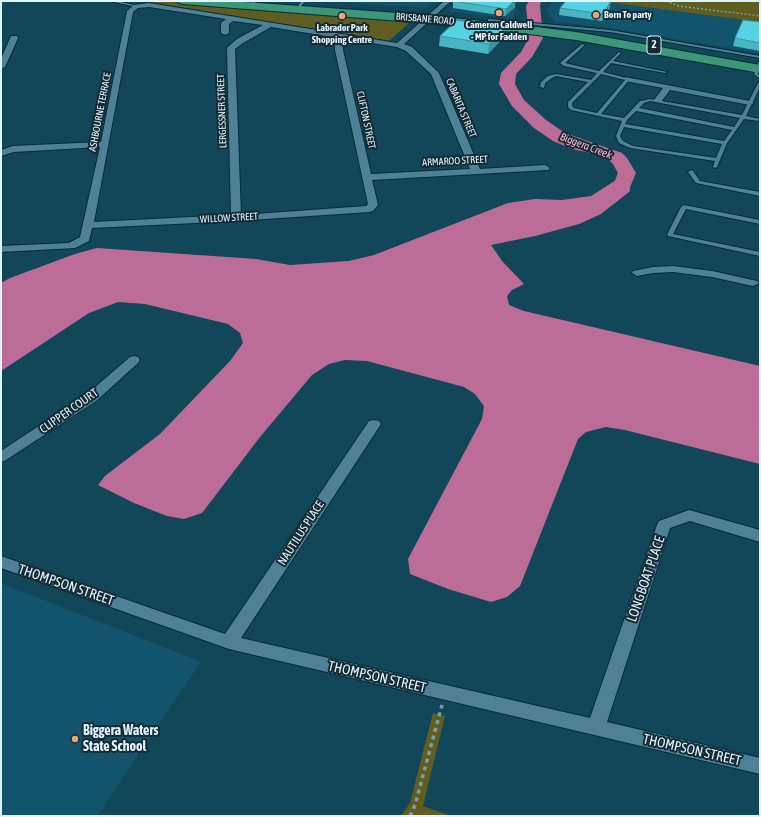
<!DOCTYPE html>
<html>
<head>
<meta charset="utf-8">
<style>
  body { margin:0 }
  #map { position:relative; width:761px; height:817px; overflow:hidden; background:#12475a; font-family:"Asap Condensed",sans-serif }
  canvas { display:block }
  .frame { position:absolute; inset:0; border:2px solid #e0f4fe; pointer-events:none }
</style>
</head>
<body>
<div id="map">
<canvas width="761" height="817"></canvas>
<div class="frame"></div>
</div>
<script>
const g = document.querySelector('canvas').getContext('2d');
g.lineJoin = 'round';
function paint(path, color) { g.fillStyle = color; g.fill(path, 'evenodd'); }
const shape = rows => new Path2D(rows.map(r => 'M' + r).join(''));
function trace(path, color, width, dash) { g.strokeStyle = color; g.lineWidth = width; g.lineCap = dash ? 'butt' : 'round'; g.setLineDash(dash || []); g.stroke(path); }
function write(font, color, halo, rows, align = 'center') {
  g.font = font + ' "Asap Condensed",sans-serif'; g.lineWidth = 4; g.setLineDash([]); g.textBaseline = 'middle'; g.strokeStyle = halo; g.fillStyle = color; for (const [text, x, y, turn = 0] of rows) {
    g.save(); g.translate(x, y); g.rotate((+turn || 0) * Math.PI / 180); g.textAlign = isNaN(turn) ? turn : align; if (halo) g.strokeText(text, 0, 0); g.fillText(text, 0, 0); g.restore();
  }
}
const built = shape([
  [325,1,436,1,427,8],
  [458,1,518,1,513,19,448,11],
  [554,1,599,1,760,22,760,53,604,27,555,22,546,10],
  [1,583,201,662,97,816,1,816]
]);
const green = shape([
  [150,1,161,1,410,22,389,41,148,2],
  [599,1,760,1,760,22],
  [433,713,445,716,423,806,451,816,401,816,410,803]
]);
const water = shape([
  [627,173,630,191,601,214,579,224,535,236,491,245,502,261,524,284,512,290,507,296,509,305,524,311,760,366,760,464,625,430,606,427,586,432,578,439,520,586,507,597,491,602,448,589,410,574,408,559,482,419,484,406,475,394,464,387,367,361,345,360,329,364,312,375,260,437,202,513,184,519,167,516,134,503,98,485,105,476,160,434,230,361,243,343,240,333,228,324,145,304,118,302,89,313,1,371,1,283,10,278,75,254,97,248,256,259,290,265,349,261,374,255,508,203,535,199,562,200,591,196]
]);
const river = shape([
  [529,1,541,1,540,6,543,38,532,57,516,74,515,84,524,100,546,120,565,133,622,153,627,158,636,173,628,192,615,203,608,205,601,203,599,199,613,185,618,173,613,164,610,161,591,153,572,149,553,141,534,128,512,106,499,84,501,73,521,52,529,38,526,6,529,1]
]);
const pathFar1 = shape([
  [666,1,679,6,760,16]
]);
const path = shape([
  [410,816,415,805,442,705]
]);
const lane = shape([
  [110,1,117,1,138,6,136,7,110,1],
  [246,1,254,1,256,2,254,3,246,1],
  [302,1,306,1,301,6,299,6,298,5,302,1],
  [489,19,610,30,760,56,760,58,610,32,488,21,488,19,489,19],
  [582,44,585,45,565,63,599,71,619,52,621,53,613,61,667,72,665,73,611,63,603,72,630,79,601,114,624,118,640,101,650,99,742,115,758,83,760,82,760,87,746,116,760,119,760,121,744,119,727,143,717,167,715,168,713,167,715,161,630,148,619,143,616,136,622,121,571,110,568,107,568,102,588,82,556,76,552,78,545,83,544,88,540,87,541,82,548,76,556,74,591,80,597,73,564,66,560,63,582,44],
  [601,74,625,80,597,113,574,108,572,106,572,103,601,74],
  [650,101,740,118,734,127,639,108,644,103,650,101],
  [636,111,732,130,724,141,625,124,627,120,636,111],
  [624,127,722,144,716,158,633,146,623,141,620,136,624,127],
  [759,61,760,61,760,68,758,74,760,76,760,79,754,74,759,61],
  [691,170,693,171,700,181,760,192,760,196,696,183,688,172,691,170],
  [684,205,760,220,760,224,686,209,673,234,760,252,760,256,668,236,667,235,681,207,684,205]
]);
const street = shape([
  [444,1,451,1,404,44,412,47,439,73,480,169,545,165,550,168,548,170,372,180,378,205,373,211,369,212,236,221,92,228,89,241,75,248,1,252,1,246,69,243,80,237,100,147,14,152,1,156,1,150,13,146,101,142,127,11,134,5,149,3,397,43,444,1],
  [149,7,226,19,221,23,221,33,225,35,229,33,229,24,233,21,263,25,237,39,227,48,231,215,94,222,133,12,138,8,149,7],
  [271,27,339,38,335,42,335,50,368,204,366,206,241,215,235,49,243,43,271,27],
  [346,39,397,47,406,51,431,74,470,169,371,174,343,50,343,42,346,39],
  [11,36,17,36,18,38,5,67,1,69,1,59,11,36],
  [625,77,750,101,754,103,750,105,670,90,661,102,658,102,654,100,663,88,625,81,625,77],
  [673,266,712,271,757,281,759,283,753,286,712,277,673,272,653,273,637,276,632,273,633,271,653,267,673,266],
  [134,356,138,357,140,360,138,363,96,401,6,460,1,462,1,451,86,395,130,357,134,356],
  [374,420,379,421,381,424,241,638,590,718,657,525,659,521,689,510,760,530,760,542,690,521,670,528,607,722,760,758,760,774,229,649,1,568,1,556,225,634,369,421,374,420]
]);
const highway = shape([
  [177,1,230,1,413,14,513,24,576,32,760,65,760,73,576,40,513,32,413,22,183,4,179,3,177,1]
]);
const wall = shape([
  [453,1,515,7,505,16,453,8],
  [560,8,610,8,602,21,559,15],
  [760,22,760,51,733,46,735,38],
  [440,36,504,37,488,54,439,46]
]);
const shadedWall = shape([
  [514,1,515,1,515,7,505,16,506,9],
  [611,1,610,8,602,21,603,14],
  [505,28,504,37,488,54,489,44]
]);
const building = shape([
  [453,1,514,1,506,9,453,1],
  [566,1,611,1,603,14,560,8,566,1],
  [457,20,505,28,489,44,440,36,457,20],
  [743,20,760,22,760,43,735,38,743,20]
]);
const markers = [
  [499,13,4,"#f0a27a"],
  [596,15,4,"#f0a27a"],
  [342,16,4,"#f0a27a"],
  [75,739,4,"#f0a27a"]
];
const farPoinames = [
  ["Born To party",604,15,"left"],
  ["Cameron Caldwell",499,25],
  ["- MP for Fadden",499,37],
  ["Labrador Park",342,28],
  ["Shopping Centre",342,40]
];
const farStreetnames = [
  ["BRISBANE ROAD",425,19,5],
  ["CABARITA STREET",461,108,67],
  ["LERGESSNER STREET",222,111,-92],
  ["ASHBOURNE TERRACE",100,112,-79],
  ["CLIFTON STREET",366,120,78],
  ["ARMAROO STREET",455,161,-3],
  ["WILLOW STREET",229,218,-3]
];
const shields = [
  [654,45,14]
];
const shieldNames = [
  ["2",654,45]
];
const farWaternames = [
  ["Biggera Creek",586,146,21]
];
const streetNames = [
  ["CLIPPER COURT",69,411,-35],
  ["NAUTILUS PLACE",301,533,-57]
];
const nearStreetnames = [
  ["LONGBOAT PLACE",646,579,-71],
  ["THOMPSON STREET",66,585,19],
  ["THOMPSON STREET",377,677,13],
  ["THOMPSON STREET",692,750,13]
];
const nearPoinames = [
  ["Biggera Waters",83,731],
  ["State School",83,747]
];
paint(built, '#12546b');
paint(green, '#5f5d1f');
paint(water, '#bc6d97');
paint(river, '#bc6d97');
trace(lane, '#032c3a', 2);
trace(street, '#032c3a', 2);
trace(highway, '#032c3a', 2);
trace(pathFar1, '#7a9ead', 1.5, [2, 2]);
trace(path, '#7a9ead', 3.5, [4, 4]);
paint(lane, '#4f8196');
paint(street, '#4f8196');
paint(highway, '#3c9677');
paint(wall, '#49b5c3');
paint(shadedWall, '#3c939f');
paint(building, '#55d2e3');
trace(building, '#3c939f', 1);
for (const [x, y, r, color] of markers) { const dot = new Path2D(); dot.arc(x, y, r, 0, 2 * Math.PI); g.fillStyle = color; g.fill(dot); trace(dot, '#152a33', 1.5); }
write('bold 10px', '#e0f4fe', '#152a33', farPoinames);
write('10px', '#e0f4fe', '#152a33', farStreetnames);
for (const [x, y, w] of shields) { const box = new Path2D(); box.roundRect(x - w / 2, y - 9, w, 18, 3); g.fillStyle = '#152a33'; g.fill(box); trace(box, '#e0f4fe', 1); }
write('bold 11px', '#e0f4fe', null, shieldNames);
write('italic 11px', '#fdbddd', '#152a33', farWaternames);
write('12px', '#e0f4fe', '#152a33', streetNames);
write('14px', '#e0f4fe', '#152a33', nearStreetnames);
write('bold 14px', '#e0f4fe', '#152a33', nearPoinames, 'left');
</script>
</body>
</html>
